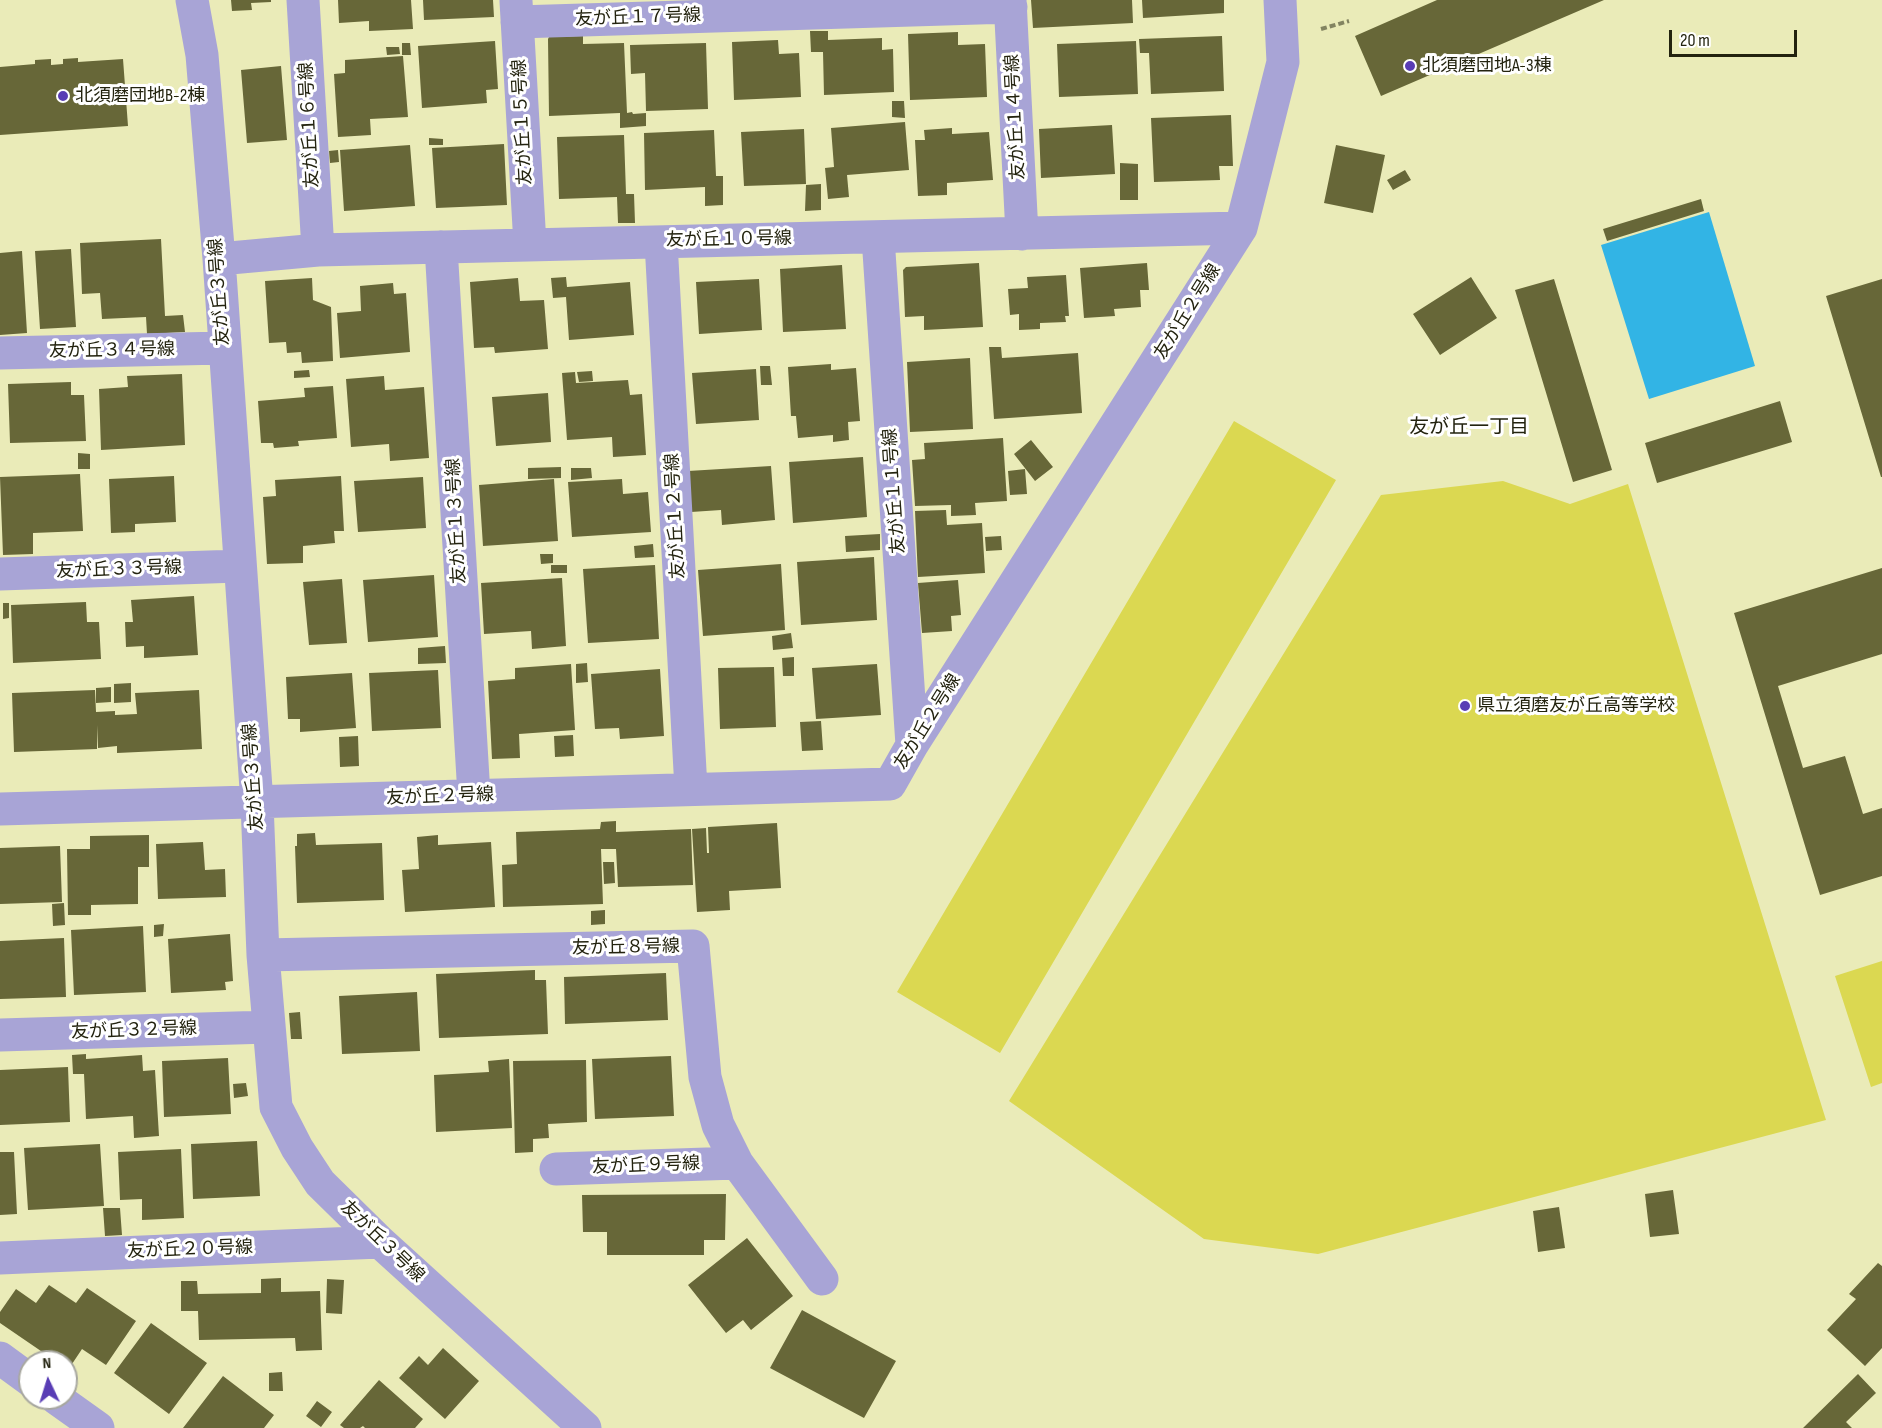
<!DOCTYPE html>
<html>
<head>
<meta charset="utf-8">
<style>
  body { margin:0 }
  #map { position:relative; width:1882px; height:1428px; overflow:hidden; background:#eaebb8; font-family:"Sofia Sans Condensed",sans-serif }
  canvas { display:block }
  .north { position:absolute; left:18px; top:1350px; width:60px; height:60px; box-sizing:border-box; background:#fff; border:2px solid #a7a79f; border-radius:50%; rotate:356deg; font-size:16px; font-weight:700; line-height:24px; text-align:center; color:#23230f }
  .north::after { content:''; display:block; margin:auto; width:21px; height:27px; background:#593db5; clip-path:polygon(50% 0,100% 100%,50% 72%,0 100%) }
  .scale { position:absolute; left:1669px; top:30px; width:128px; height:27px; box-sizing:border-box; border:3px solid #23230f; border-top:0; padding-left:8px; font-size:18px; line-height:21px; white-space:nowrap; color:#23230f; -webkit-text-stroke:4px #fff; paint-order:stroke }
</style>
</head>
<body>
<div id="map">
<canvas width="1882" height="1428"></canvas>
<div class="north">N</div>
<div class="scale">20 m</div>
</div>
<script>
const g = document.querySelector('canvas').getContext('2d');
g.lineJoin = 'round';
function paint(path, color) { g.fillStyle = color; g.fill(path, 'evenodd'); }
const shape = rows => new Path2D(rows.map(r => 'M' + r).join(''));
function trace(path, color, width, dash) { g.strokeStyle = color; g.lineWidth = width; g.lineCap = dash ? 'butt' : 'round'; g.setLineDash(dash || []); g.stroke(path); }
function write(font, color, halo, rows, align = 'center') {
  g.font = font + ' "Sofia Sans Condensed","Noto Sans JP",sans-serif'; g.lineWidth = 6; g.setLineDash([]); g.textBaseline = 'middle'; g.strokeStyle = halo; g.fillStyle = color; for (const [text, x, y, turn = 0] of rows) {
    g.save(); g.translate(x, y); g.rotate((+turn || 0) * Math.PI / 180); g.textAlign = isNaN(turn) ? turn : align; if (halo) g.strokeText(text, 0, 0); g.fillText(text, 0, 0); g.restore();
  }
}
const green = shape([
  [1234,421,1336,480,1000,1053,897,992],
  [1503,481,1570,504,1628,484,1826,1120,1318,1254,1204,1239,1009,1101,1381,495],
  [1882,961,1882,1083,1871,1087,1835,976]
]);
const water = shape([
  [1709,212,1755,366,1649,399,1601,245]
]);
const building = shape([
  [231,0,271,0,271,2,251,3,252,10,232,11],
  [338,0,411,0,413,29,369,31,369,21,339,23],
  [423,0,493,0,494,17,424,20],
  [1031,0,1132,0,1133,23,1033,28],
  [1142,0,1224,0,1224,13,1143,18],
  [1437,0,1604,0,1381,96,1355,36],
  [810,31,828,31,828,40,882,38,882,50,893,49,894,92,824,95,823,52,811,52],
  [958,32,958,45,985,44,987,97,910,100,908,34],
  [583,36,583,44,624,43,627,113,632,112,633,114,646,113,646,126,620,128,620,113,549,116,548,39,549,37],
  [1222,36,1224,91,1151,94,1149,53,1140,53,1139,39],
  [778,40,779,54,799,53,801,97,734,100,732,42],
  [495,41,498,89,486,90,487,103,422,108,418,46],
  [1136,41,1138,94,1059,97,1057,44],
  [402,43,410,43,411,55,402,55],
  [706,43,708,109,646,111,645,73,631,74,630,45],
  [386,47,399,47,400,54,387,55],
  [403,56,408,117,370,119,371,135,338,137,334,74,345,73,345,60],
  [78,58,78,62,123,59,128,126,0,135,0,67,35,64,35,60,51,59,51,65,63,64,63,59],
  [281,66,287,140,247,143,241,70],
  [892,101,904,101,905,118,892,117],
  [1231,115,1233,166,1219,166,1220,180,1154,182,1151,118],
  [905,122,909,170,847,175,849,197,828,199,825,168,834,167,831,128],
  [1112,125,1115,174,1041,178,1039,129],
  [952,128,952,134,989,132,993,180,947,183,947,195,918,196,915,140,925,140,924,130],
  [804,129,806,184,744,186,741,132],
  [714,130,716,176,723,176,723,205,705,206,705,187,645,190,644,133],
  [624,135,626,194,634,194,635,223,618,223,617,197,559,199,557,137],
  [429,138,443,139,443,145,429,145],
  [504,144,507,205,436,208,432,148],
  [410,145,415,206,344,211,340,150],
  [1336,145,1385,155,1373,213,1324,203],
  [338,150,339,162,330,163,329,151],
  [1120,163,1138,164,1138,200,1120,200],
  [1405,170,1411,180,1393,190,1387,180],
  [821,184,821,210,805,211,806,185],
  [1701,199,1704,211,1607,241,1603,229],
  [161,239,165,316,183,315,185,332,147,334,146,317,102,319,100,293,82,294,80,243],
  [71,249,76,327,40,329,35,251],
  [22,251,27,333,0,335,0,253],
  [979,263,983,327,924,330,924,316,905,317,903,270,906,267],
  [1147,263,1149,290,1140,290,1141,307,1114,309,1115,316,1084,318,1080,268],
  [842,265,846,329,783,332,780,269],
  [1066,275,1069,316,1065,316,1066,322,1040,323,1040,329,1019,330,1019,314,1010,315,1008,289,1028,288,1027,277],
  [566,277,567,287,630,282,634,335,569,340,566,297,553,298,551,278],
  [1471,277,1497,318,1440,355,1413,314],
  [312,278,313,300,331,307,333,361,302,363,301,352,287,353,286,342,269,343,265,281],
  [518,278,520,301,544,300,548,349,495,353,494,347,474,348,470,282],
  [759,279,762,330,699,334,696,282],
  [1554,279,1612,470,1573,482,1515,290],
  [1882,279,1882,477,1881,477,1826,296],
  [393,283,394,294,406,293,410,352,340,358,337,313,361,311,360,286],
  [989,347,1001,347,1002,358,1078,353,1082,413,994,419],
  [970,358,973,429,910,432,907,362],
  [831,364,831,370,856,368,860,421,848,422,849,440,833,442,833,435,798,438,796,416,791,416,788,367],
  [760,366,770,366,772,385,761,385],
  [756,369,759,420,696,424,692,373],
  [309,370,310,377,294,378,294,371],
  [592,371,593,381,579,382,577,372],
  [575,372,576,383,628,380,630,395,642,394,646,455,613,457,612,437,567,440,562,373],
  [182,374,185,445,101,450,99,389,128,387,127,376],
  [384,376,385,390,424,387,429,458,390,461,389,444,351,447,346,379],
  [71,382,71,395,84,395,86,441,10,443,8,384],
  [333,386,337,438,298,441,299,446,274,448,273,443,261,443,258,401,305,397,304,388],
  [548,393,551,442,496,446,492,397],
  [1780,401,1792,442,1657,483,1645,443],
  [1003,438,1007,501,975,503,976,515,951,516,951,505,915,506,912,460,925,459,924,443],
  [1031,440,1053,467,1035,481,1014,454],
  [78,453,90,454,90,469,78,469],
  [863,457,867,517,793,523,789,462],
  [771,466,775,520,722,525,721,510,691,512,688,471],
  [561,467,561,478,528,479,528,468],
  [571,468,591,468,592,478,571,480],
  [1025,469,1027,494,1010,495,1008,471],
  [80,474,83,531,33,533,33,554,3,555,0,477],
  [174,476,176,522,135,524,135,532,111,533,109,479],
  [341,476,344,531,334,531,335,543,303,546,303,563,267,564,263,497,276,496,275,480],
  [423,477,426,528,358,532,354,481],
  [554,479,558,541,483,546,479,485],
  [622,479,623,494,648,492,651,532,572,537,568,482],
  [946,510,947,525,982,523,985,573,918,577,915,511],
  [880,534,880,550,846,552,845,536],
  [1001,536,1002,550,986,551,985,537],
  [653,544,654,557,635,558,634,546],
  [540,554,553,554,553,563,541,564],
  [874,557,877,620,801,625,797,562],
  [781,564,785,630,703,636,698,570],
  [551,565,567,565,567,573,551,573],
  [655,565,659,639,588,643,583,569],
  [1882,568,1882,654,1778,686,1803,768,1845,756,1863,814,1882,808,1882,876,1820,895,1734,613],
  [434,575,438,637,368,642,363,580],
  [562,578,566,646,532,649,531,631,484,634,481,583],
  [342,579,347,643,309,645,303,582],
  [958,580,961,615,951,616,952,631,922,633,918,583],
  [194,596,198,655,144,658,144,646,126,647,125,622,133,622,131,600],
  [86,602,87,622,99,622,101,659,13,663,11,605],
  [3,603,9,603,9,618,3,619],
  [791,633,793,648,773,650,772,636],
  [445,646,446,663,418,664,418,648],
  [794,657,794,676,783,676,782,658],
  [587,663,588,682,576,683,576,664],
  [571,664,575,730,519,734,520,758,492,759,488,681,515,679,515,668],
  [877,664,881,715,816,719,812,668],
  [774,667,776,727,720,729,718,668],
  [660,669,664,736,620,739,619,728,595,729,591,674],
  [438,670,441,728,372,731,369,673],
  [352,673,356,728,300,732,300,719,288,719,286,677],
  [131,683,131,702,114,703,114,684],
  [111,687,111,702,96,703,96,688],
  [95,690,96,712,115,711,115,715,137,714,135,693,199,690,202,749,117,753,117,746,98,748,97,725,97,749,14,752,12,693],
  [821,721,823,750,802,751,800,722],
  [573,735,574,756,555,757,554,736],
  [358,736,359,766,340,767,339,737],
  [616,821,616,832,691,829,693,885,618,887,616,849,601,849,603,904,503,907,502,865,517,864,516,832,600,829,601,822],
  [777,823,781,888,729,891,730,910,697,912,692,829,706,828,707,853,709,853,708,827],
  [315,833,316,845,382,843,384,900,297,903,295,846,297,846,297,834],
  [149,835,149,867,138,867,138,904,91,905,91,915,68,915,67,849,90,849,90,836],
  [438,835,438,845,491,842,495,907,405,912,402,870,419,869,417,837],
  [203,842,205,870,225,869,226,897,158,899,156,844],
  [60,846,62,902,0,904,0,848],
  [603,862,614,862,615,883,604,884],
  [64,903,65,925,53,926,52,904],
  [605,910,605,924,591,925,591,911],
  [164,924,163,936,154,937,154,925],
  [143,926,146,992,74,995,71,930],
  [230,934,233,981,225,982,226,990,171,993,168,939],
  [64,938,66,997,0,999,0,941],
  [535,970,535,980,546,980,548,1034,439,1038,436,974],
  [666,973,668,1020,565,1024,564,977],
  [417,992,420,1051,342,1054,339,996],
  [300,1012,302,1039,291,1039,289,1013],
  [86,1054,86,1059,142,1055,143,1071,155,1070,159,1136,134,1138,133,1116,86,1119,84,1074,73,1074,72,1055],
  [671,1056,674,1116,595,1119,592,1059],
  [228,1058,231,1114,164,1117,162,1061],
  [509,1059,512,1128,436,1132,434,1075,489,1072,488,1061],
  [586,1060,587,1122,548,1124,549,1138,533,1139,533,1152,515,1153,513,1061],
  [68,1067,70,1122,0,1125,0,1070],
  [246,1083,248,1096,234,1098,233,1084],
  [257,1141,260,1196,193,1199,191,1144],
  [100,1144,104,1206,28,1210,24,1148],
  [181,1149,184,1218,142,1220,142,1199,120,1200,118,1152],
  [0,1152,14,1152,17,1214,0,1215],
  [1673,1190,1679,1234,1650,1237,1645,1194],
  [726,1194,725,1240,704,1240,704,1255,607,1255,607,1232,583,1232,582,1195],
  [1559,1207,1565,1248,1538,1252,1533,1211],
  [103,1208,120,1208,122,1235,105,1236],
  [747,1238,793,1296,751,1330,743,1320,726,1333,688,1285],
  [1878,1263,1882,1266,1882,1348,1865,1366,1827,1330,1856,1299,1849,1294],
  [281,1278,281,1292,320,1291,322,1350,296,1351,295,1338,199,1340,198,1311,181,1311,181,1281,197,1281,198,1294,261,1293,261,1279],
  [327,1279,344,1280,342,1314,326,1313],
  [49,1285,76,1303,87,1288,136,1321,106,1365,82,1349,68,1370,66,1368,66,1362,57,1362,0,1323,0,1312,16,1289,36,1303],
  [802,1310,896,1361,864,1418,770,1368],
  [151,1323,207,1363,169,1414,114,1373],
  [443,1348,479,1381,445,1419,399,1378,419,1356,428,1365],
  [282,1372,283,1391,269,1391,269,1373],
  [1858,1374,1876,1393,1846,1422,1852,1428,1803,1428],
  [223,1376,274,1415,264,1428,183,1428],
  [379,1380,423,1419,415,1428,365,1428,363,1426,360,1428,344,1428,340,1425],
  [317,1401,332,1412,321,1427,306,1416]
]);
const path = shape([
  [1321,29,1349,21]
]);
const minor = shape([
  [192,0,202,55,219,259,257,803,263,955,276,1107,297,1148,320,1183,380,1242,585,1428],
  [303,0,318,250],
  [1010,0,1022,234],
  [516,1,530,245],
  [517,22,1011,7],
  [878,237,912,745],
  [661,242,691,789],
  [441,247,474,795],
  [219,259,318,250,1241,228],
  [0,353,224,348],
  [0,574,239,566],
  [0,809,890,784,912,745,1241,228,1283,62,1280,0],
  [263,955,693,946,705,1077,718,1125,737,1163,822,1279],
  [0,1035,269,1027],
  [556,1169,737,1163],
  [0,1258,380,1242],
  [0,1358,30,1380],
  [56,1398,98,1428]
]);
const markers = [
  [1410,66,6,"#593db5"],
  [63,96,6,"#593db5"],
  [1465,706,6,"#593db5"]
];
const streetNames = [
  ["友が丘１７号線",638,18,-2],
  ["友が丘１４号線",1016,117,-93],
  ["友が丘１５号線",523,122,-93],
  ["友が丘１６号線",310,125,-93],
  ["友が丘１０号線",729,240,-1],
  ["友が丘３号線",220,292,-94],
  ["友が丘２号線",1188,312,-58],
  ["友が丘３４号線",112,351,-1],
  ["友が丘１１号線",895,491,-94],
  ["友が丘１２号線",676,516,-93],
  ["友が丘１３号線",457,521,-93],
  ["友が丘３３号線",119,570,-2],
  ["友が丘２号線",928,722,-58],
  ["友が丘３号線",254,777,-94],
  ["友が丘２号線",440,797,-2],
  ["友が丘８号線",626,948,-1],
  ["友が丘３２号線",134,1031,-2],
  ["友が丘９号線",646,1166,-2],
  ["友が丘３号線",382,1242,44],
  ["友が丘２０号線",190,1250,-2]
];
const poiNames = [
  ["北須磨団地A-3棟",1422,66],
  ["北須磨団地B-2棟",75,96],
  ["県立須磨友が丘高等学校",1477,706]
];
const neighbourhoodNames = [
  ["友が丘一丁目",1469,428]
];
paint(green, '#dbd851');
paint(water, '#32b4e5');
paint(building, '#676738');
trace(path, '#838461', 4, [6, 3]);
trace(minor, '#a8a4d6', 33);
for (const [x, y, r, color] of markers) { const dot = new Path2D(); dot.arc(x, y, r, 0, 2 * Math.PI); g.fillStyle = color; g.fill(dot); trace(dot, '#fff', 2); }
write('18px', '#23230f', '#fff', streetNames);
write('18px', '#23230f', '#fff', poiNames, 'left');
write('20px', '#23230f', '#fff', neighbourhoodNames);
</script>
</body>
</html>
